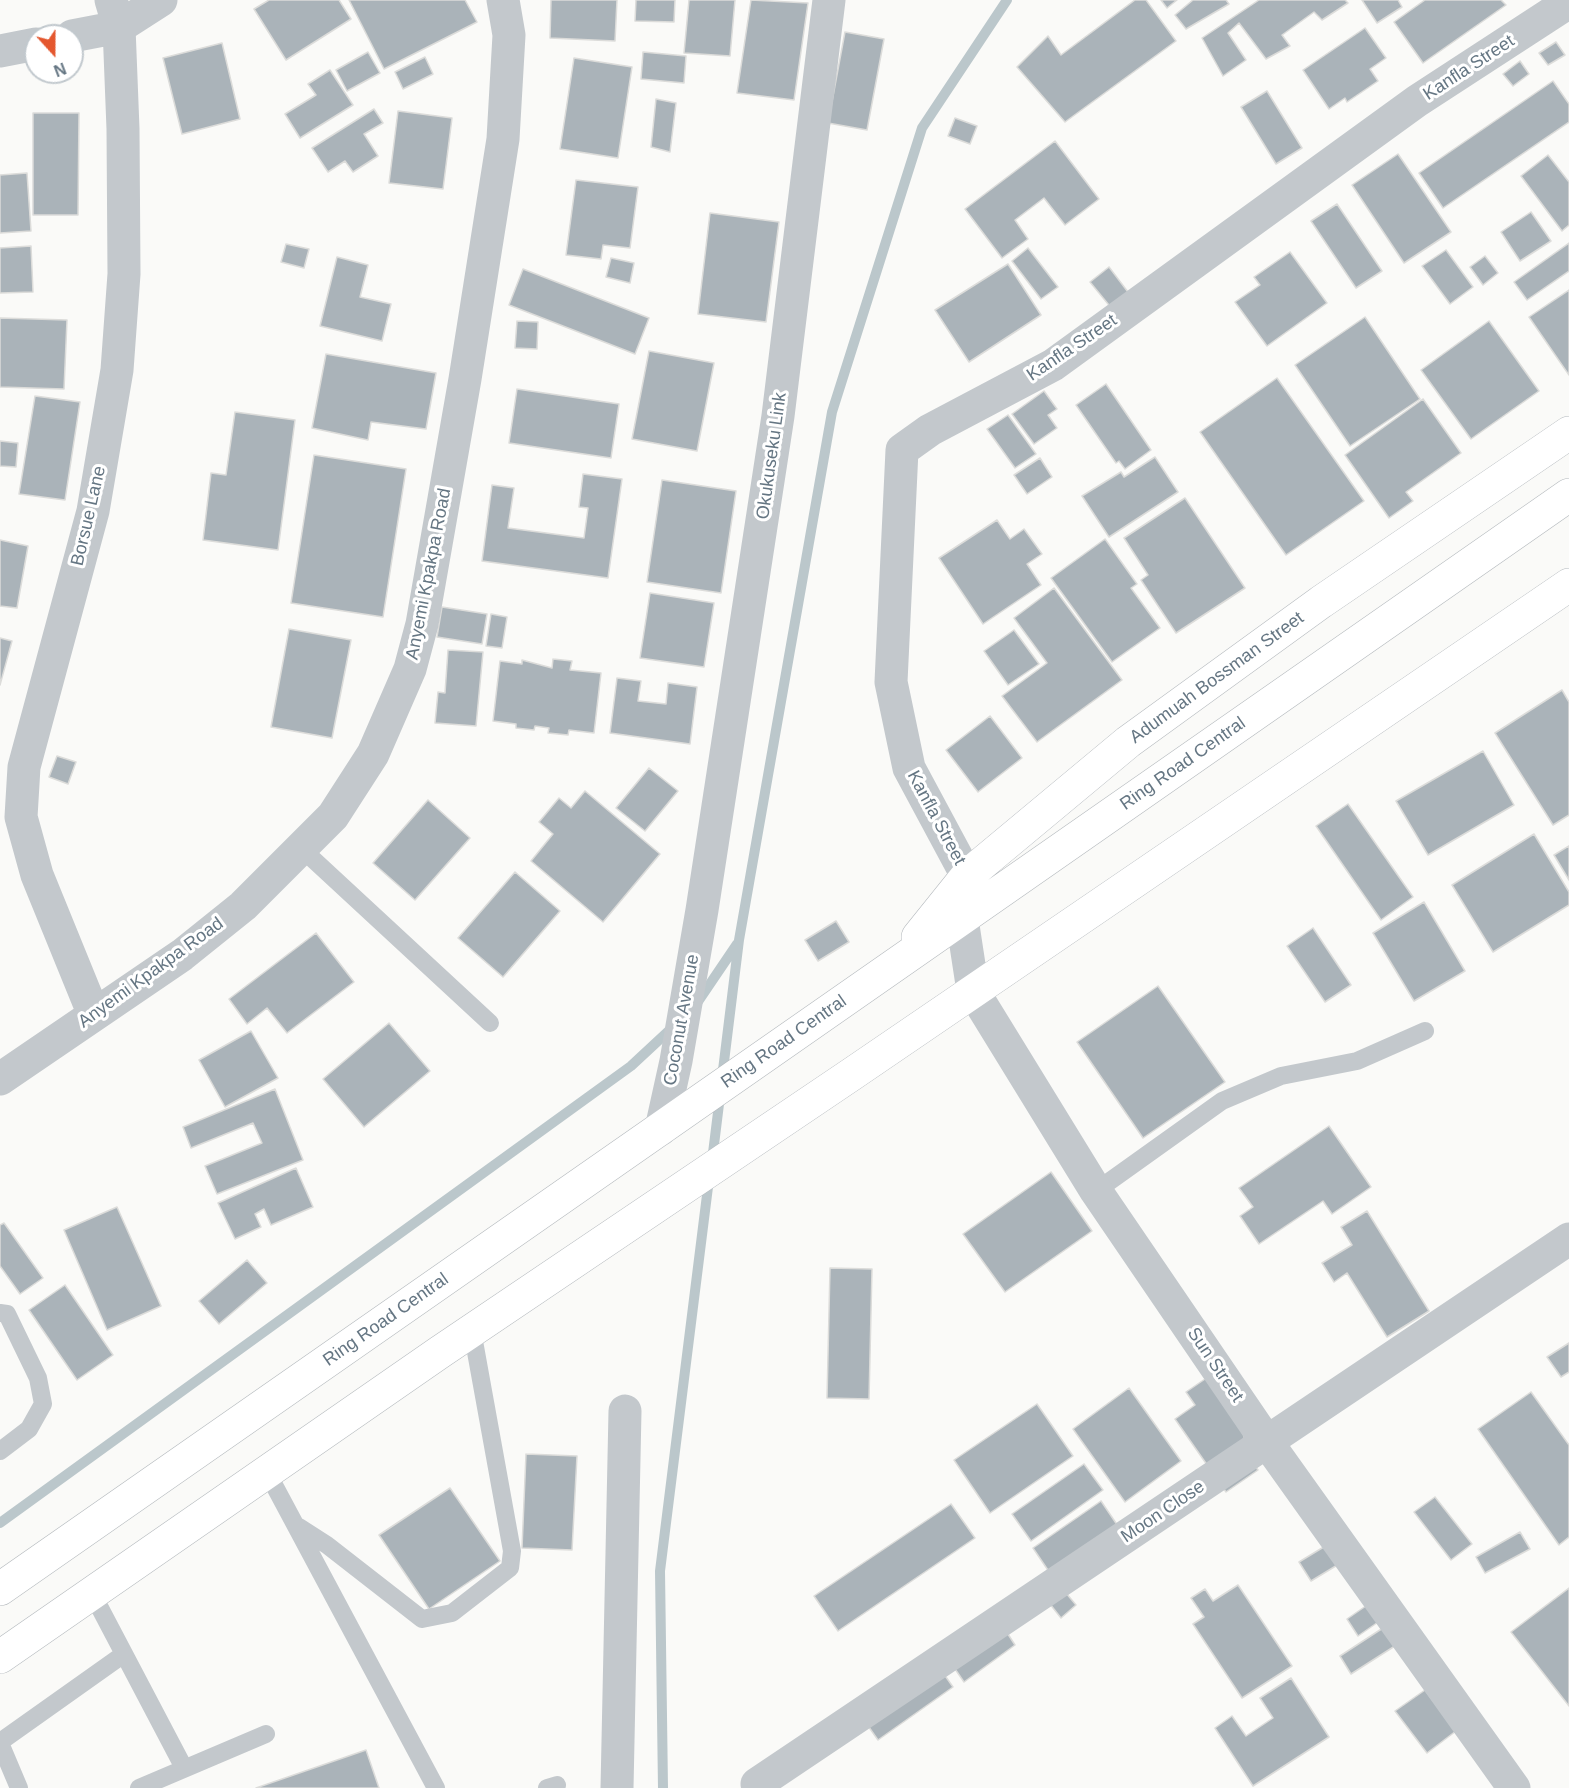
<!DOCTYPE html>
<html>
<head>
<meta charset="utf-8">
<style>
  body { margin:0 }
  #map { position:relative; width:1569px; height:1788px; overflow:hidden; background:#fafaf8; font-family:Arial,sans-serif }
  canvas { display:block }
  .north { position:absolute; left:24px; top:24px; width:60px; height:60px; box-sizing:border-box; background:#fff; border:2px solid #c1c8cd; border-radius:50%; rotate:159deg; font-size:16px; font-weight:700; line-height:24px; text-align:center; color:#657683 }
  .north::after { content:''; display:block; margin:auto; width:21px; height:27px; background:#e4572e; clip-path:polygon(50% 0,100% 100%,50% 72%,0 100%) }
</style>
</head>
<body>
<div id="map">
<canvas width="1569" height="1788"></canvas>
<div class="north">N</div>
</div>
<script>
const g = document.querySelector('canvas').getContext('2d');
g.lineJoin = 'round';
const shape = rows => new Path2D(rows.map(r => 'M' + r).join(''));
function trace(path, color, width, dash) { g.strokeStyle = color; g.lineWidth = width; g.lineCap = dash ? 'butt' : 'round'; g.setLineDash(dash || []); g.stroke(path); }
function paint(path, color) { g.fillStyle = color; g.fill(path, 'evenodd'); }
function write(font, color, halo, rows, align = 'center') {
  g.font = font + ' Arial,sans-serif'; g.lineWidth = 6; g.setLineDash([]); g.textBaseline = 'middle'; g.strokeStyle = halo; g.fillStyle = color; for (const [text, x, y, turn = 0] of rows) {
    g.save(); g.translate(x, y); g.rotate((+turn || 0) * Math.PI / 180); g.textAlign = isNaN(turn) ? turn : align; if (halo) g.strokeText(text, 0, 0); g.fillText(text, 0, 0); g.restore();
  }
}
const stream = shape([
  [695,1006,737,944],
  [722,1078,739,940,832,412,922,128,1007,0],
  [712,1161,720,1096],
  [0,1523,631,1066,673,1027],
  [663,1788,660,1571,709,1179]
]);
const building = shape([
  [269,0,339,0,351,19,286,60,254,9,269,0],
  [349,0,465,0,477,22,384,69,349,0],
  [551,0,617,0,615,41,550,38,551,0],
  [636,0,675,0,674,22,635,21,636,0],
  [689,0,735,0,730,56,684,53,689,0],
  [751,0,808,3,794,100,737,93,751,0],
  [1135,0,1146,0,1176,41,1065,122,1017,67,1048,36,1061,55,1135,0],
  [1161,0,1177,0,1167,8,1161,0],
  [1193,0,1226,0,1229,4,1186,29,1175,15,1193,0],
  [1259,0,1345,0,1348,3,1322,20,1314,12,1282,35,1290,46,1266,59,1239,23,1228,33,1246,60,1223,76,1202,38,1259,0],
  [1362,0,1398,0,1402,7,1377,23,1362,0],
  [1425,0,1501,0,1506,5,1423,63,1394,22,1425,0],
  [1365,28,1386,58,1370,69,1378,81,1347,102,1345,98,1329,109,1303,70,1365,28],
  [845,32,884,39,867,130,828,123,845,32],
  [1556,42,1565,55,1548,65,1539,53,1556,42],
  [222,43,240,119,182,134,163,58,222,43],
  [368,52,380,73,347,91,336,70,368,52],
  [643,52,686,56,684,83,641,79,643,52],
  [425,57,433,74,403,89,395,72,425,57],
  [574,58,632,67,618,158,560,149,574,58],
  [1520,61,1529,74,1513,86,1503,74,1520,61],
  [330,70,353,105,300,138,285,114,316,95,308,84,330,70],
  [1553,81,1569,104,1569,122,1443,208,1419,173,1553,81],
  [1267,91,1302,148,1276,164,1241,107,1267,91],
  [656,99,676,103,670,152,651,147,656,99],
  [374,109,383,123,364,134,378,156,353,172,345,161,328,172,312,148,374,109],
  [398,111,452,118,443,189,389,183,398,111],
  [33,113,79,113,78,215,33,215,33,113],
  [955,118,977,126,970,144,948,136,955,118],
  [1055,141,1099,199,1065,225,1044,198,1015,220,1028,239,1002,258,965,209,1055,141],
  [1398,154,1451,232,1404,263,1352,185,1398,154],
  [1548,155,1569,182,1569,225,1562,231,1521,176,1548,155],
  [27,173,31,231,0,233,0,175,27,173],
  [576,180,638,187,630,248,603,245,601,259,566,255,576,180],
  [1337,204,1382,271,1356,288,1311,221,1337,204],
  [1531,212,1551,241,1520,261,1501,232,1531,212],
  [710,213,779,222,766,322,698,314,710,213],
  [1569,243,1569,271,1527,300,1514,282,1569,243],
  [286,244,309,249,304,268,281,262,286,244],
  [31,246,33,292,0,293,0,248,31,246],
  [1028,248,1058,287,1041,299,1012,261,1028,248],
  [1446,250,1473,287,1450,304,1422,266,1446,250],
  [1290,252,1327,303,1267,346,1235,302,1260,285,1254,277,1290,252],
  [1485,256,1498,273,1483,285,1470,267,1485,256],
  [337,257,368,265,360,297,391,304,382,341,320,326,337,257],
  [611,258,634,263,630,283,606,277,611,258],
  [1008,264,1041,315,969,362,935,310,1008,264],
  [1109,267,1131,296,1113,310,1090,282,1109,267],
  [523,269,649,318,635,354,509,305,523,269],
  [1569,290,1569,375,1529,317,1569,290],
  [1365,317,1420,399,1350,446,1295,365,1365,317],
  [0,318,67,320,64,389,0,387,0,318],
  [517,321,538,322,537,349,515,348,517,321],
  [1489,321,1539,391,1471,439,1421,370,1489,321],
  [649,351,714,363,697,451,632,439,649,351],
  [326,354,436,373,426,429,371,422,368,440,312,428,326,354],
  [1277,378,1364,501,1286,555,1200,432,1277,378],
  [1106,384,1151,450,1125,469,1119,461,1116,463,1076,405,1106,384],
  [517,389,619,404,611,458,509,443,517,389],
  [1044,391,1057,409,1048,415,1057,428,1034,444,1012,414,1044,391],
  [35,396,80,402,65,500,19,494,35,396],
  [1423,399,1461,453,1406,492,1413,501,1389,518,1345,455,1423,399],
  [235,412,295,420,278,550,203,540,211,473,226,475,235,412],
  [1008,415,1036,454,1015,468,987,429,1008,415],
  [0,441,18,443,16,467,0,466,0,441],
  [314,455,406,469,383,617,291,603,314,455],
  [1155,457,1178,492,1109,537,1082,496,1121,472,1124,477,1155,457],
  [1040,458,1052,477,1027,494,1014,475,1040,458],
  [583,474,622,479,608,578,482,561,492,485,514,488,508,528,584,538,588,508,579,507,583,474],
  [662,480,736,491,721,593,647,582,662,480],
  [1185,498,1245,588,1176,633,1141,580,1148,575,1124,538,1185,498],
  [997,520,1010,539,1024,529,1042,554,1027,564,1041,585,983,624,939,558,997,520],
  [1105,539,1137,584,1131,588,1160,628,1112,662,1051,578,1105,539],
  [0,540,28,546,17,608,0,606,0,540],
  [1054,588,1122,680,1037,742,1002,696,1047,663,1014,618,1054,588],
  [650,593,714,603,704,667,640,658,650,593],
  [442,607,487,614,482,644,437,637,442,607],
  [491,614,507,617,502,648,486,646,491,614],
  [289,629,351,640,332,738,271,727,289,629],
  [1014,630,1039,664,1008,685,984,651,1014,630],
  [0,638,12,641,0,685,0,638],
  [448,650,483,652,476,726,435,723,438,692,445,693,448,650],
  [553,659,572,661,570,670,601,673,594,733,569,730,568,735,548,733,549,728,535,726,534,730,516,728,516,724,493,721,500,661,522,664,522,660,552,668,553,659],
  [617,678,641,681,638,701,666,704,668,683,697,687,690,744,610,733,617,678],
  [1562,690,1569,702,1569,815,1553,825,1495,733,1562,690],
  [990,716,1022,758,978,792,946,750,990,716],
  [1483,751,1514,805,1428,855,1396,801,1483,751],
  [57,756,76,762,68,784,49,777,57,756],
  [649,768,678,791,645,831,616,808,649,768],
  [585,791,660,854,603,922,531,861,553,834,539,822,559,798,571,808,585,791],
  [428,800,470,838,415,900,373,863,428,800],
  [1348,804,1413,897,1381,920,1316,826,1348,804],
  [1534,834,1569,892,1569,905,1493,952,1452,885,1534,834],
  [1569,846,1569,880,1554,855,1569,846],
  [515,872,560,911,503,977,458,938,515,872],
  [1424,902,1465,971,1414,1001,1373,933,1424,902],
  [836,921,849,942,818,961,805,940,836,921],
  [1313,928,1351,985,1325,1002,1287,946,1313,928],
  [316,933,354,982,287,1033,267,1008,247,1024,229,999,316,933],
  [1158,986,1225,1082,1143,1138,1077,1042,1158,986],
  [389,1023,430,1071,364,1127,323,1079,389,1023],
  [251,1031,278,1078,225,1107,199,1060,251,1031],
  [275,1089,303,1160,217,1194,205,1166,262,1143,253,1123,191,1148,183,1127,275,1089],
  [1329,1126,1371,1187,1332,1214,1323,1201,1259,1244,1240,1216,1253,1207,1239,1188,1329,1126],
  [296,1168,313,1207,271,1225,264,1209,255,1214,261,1227,235,1239,218,1203,296,1168],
  [1051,1172,1092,1231,1005,1292,963,1234,1051,1172],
  [117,1207,161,1306,107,1330,64,1230,117,1207],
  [1367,1211,1429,1311,1387,1337,1347,1273,1334,1282,1322,1263,1352,1245,1341,1227,1367,1211],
  [4,1223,43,1278,20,1294,0,1266,0,1225,4,1223],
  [247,1260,267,1283,219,1324,199,1301,247,1260],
  [830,1268,872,1269,869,1399,827,1398,830,1268],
  [65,1285,113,1355,77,1380,29,1310,65,1285],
  [1569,1343,1569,1372,1561,1377,1547,1357,1569,1343],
  [1227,1364,1249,1458,1258,1470,1226,1492,1175,1419,1195,1405,1186,1392,1227,1364],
  [1129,1388,1181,1461,1125,1502,1073,1429,1129,1388],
  [1531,1392,1569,1445,1569,1537,1559,1545,1478,1429,1531,1392],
  [1037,1404,1073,1456,990,1513,954,1460,1037,1404],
  [526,1454,577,1456,572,1550,522,1548,526,1454],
  [1084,1464,1103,1490,1031,1541,1012,1514,1084,1464],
  [450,1488,500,1561,429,1609,379,1535,450,1488],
  [1435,1497,1472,1544,1451,1560,1414,1512,1435,1497],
  [1101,1501,1124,1535,1056,1582,1033,1548,1101,1501],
  [951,1504,975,1538,838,1631,814,1596,951,1504],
  [1520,1532,1530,1549,1485,1573,1476,1557,1520,1532],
  [1327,1545,1339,1564,1311,1581,1299,1562,1327,1545],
  [1238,1585,1292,1666,1242,1698,1193,1624,1204,1617,1191,1598,1205,1589,1213,1601,1238,1585],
  [1061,1587,1076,1605,1061,1618,1046,1599,1061,1587],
  [1569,1588,1569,1706,1511,1632,1569,1588],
  [1373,1601,1384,1618,1358,1636,1347,1619,1373,1601],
  [1386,1626,1398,1644,1351,1674,1340,1656,1386,1626],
  [1004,1628,1015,1645,964,1682,953,1666,1004,1628],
  [941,1670,953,1687,878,1740,866,1723,941,1670],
  [1291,1678,1329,1737,1253,1786,1215,1728,1232,1716,1246,1736,1273,1718,1260,1698,1291,1678],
  [1425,1690,1456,1731,1427,1753,1395,1711,1425,1690],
  [366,1750,379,1788,256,1788,366,1750]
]);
const service = shape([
  [302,849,490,1023],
  [1096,1191,1222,1101,1281,1076,1357,1061,1425,1031],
  [0,1313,7,1314,38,1378,43,1404,29,1429,0,1451],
  [267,1472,436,1788],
  [299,1527,327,1545,422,1619,452,1613,510,1568,512,1551,472,1330],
  [92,1593,184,1768],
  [0,1742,124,1654],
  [0,1743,19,1788],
  [139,1788,266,1734],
  [547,1788,557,1785]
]);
const minor = shape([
  [72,36,119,27,161,0],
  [0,51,36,44],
  [967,876,909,768,891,682,902,450,930,430,1053,365,1417,101,1569,2],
  [962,919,973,991,1096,1191,1267,1442,1514,1788],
  [94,1015,37,875,21,817,24,767,93,511,117,370,124,274,123,129,119,27,111,0],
  [0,1079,182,955,243,906,333,816,373,754,410,669,422,624,465,379,503,139,509,35,503,0],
  [661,1129,676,1061,702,910,778,416,829,0],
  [757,1784,1569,1239],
  [617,1788,625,1411]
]);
const primary = shape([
  [918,937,967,876,1128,742,1321,602,1569,433],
  [0,1589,1569,495],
  [0,1657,440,1352,852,1074,1569,585]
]);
const streetNames = [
  ["Kanfla Street",1469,68,-33],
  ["Kanfla Street",1072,348,-34],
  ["Okukuseku Link",772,456,-82],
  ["Borsue Lane",89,516,-77],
  ["Anyemi Kpakpa Road",429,574,-79],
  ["Adumuah Bossman Street",1217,678,-36],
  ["Ring Road Central",1183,764,-35],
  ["Kanfla Street",936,818,62],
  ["Anyemi Kpakpa Road",151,973,-36],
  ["Coconut Avenue",682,1020,-80],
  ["Ring Road Central",784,1042,-35],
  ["Ring Road Central",386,1320,-35],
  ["Sun Street",1215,1365,56],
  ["Moon Close",1163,1512,-34]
];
trace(stream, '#bbc7cb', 10);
paint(building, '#aab3b9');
trace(building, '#dcdcda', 1.5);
trace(primary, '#b5babe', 34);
trace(service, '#c3c8cc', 18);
trace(minor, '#c3c8cc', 33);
trace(primary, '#fff', 33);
write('18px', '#657683', '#fff', streetNames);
</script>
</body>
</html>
